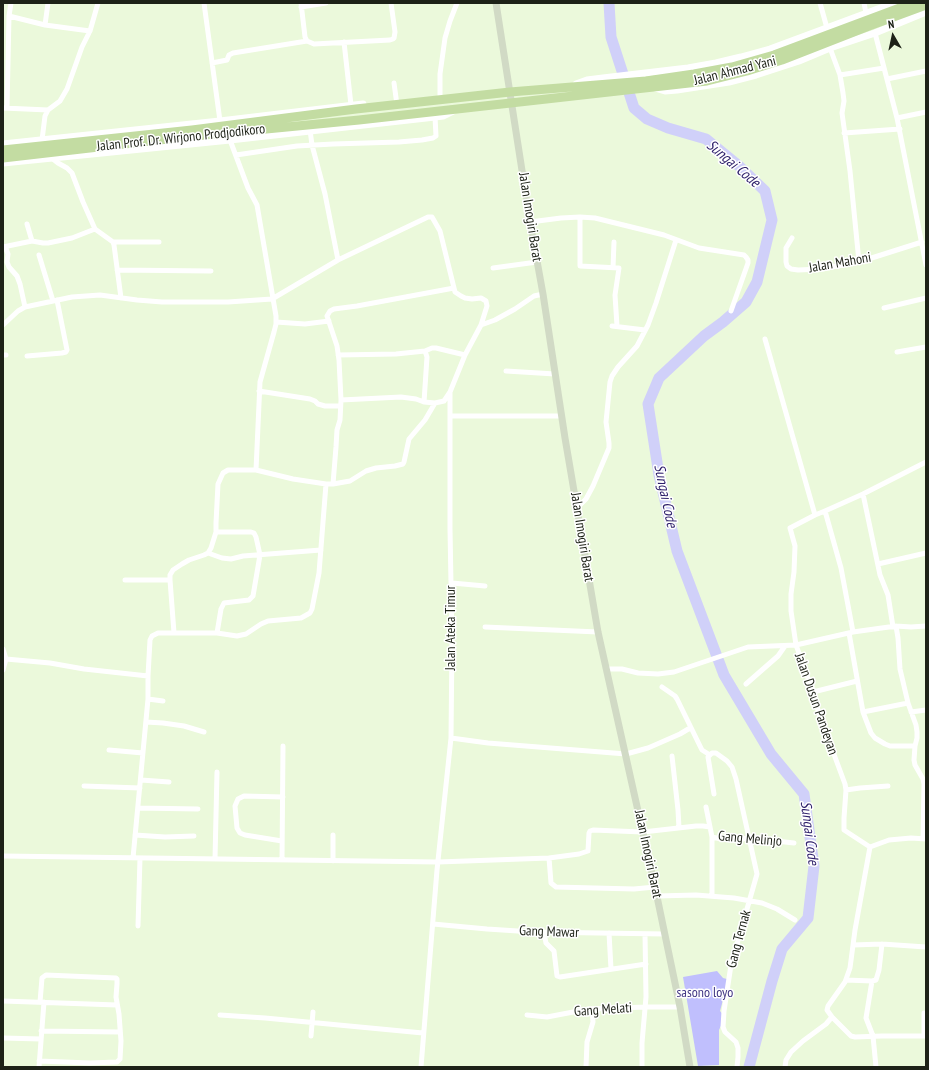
<!DOCTYPE html>
<html>
<head>
<meta charset="utf-8">
<style>
  body { margin:0 }
  #map { position:relative; width:929px; height:1070px; overflow:hidden; background:#ebf9db; font-family:"PT Sans Narrow",sans-serif }
  canvas { display:block }
  .frame { position:absolute; inset:0; border:4px solid #1d2217; pointer-events:none }
  .north { position:absolute; left:873px; top:16px; width:40px; height:40px; -webkit-text-stroke:3px #fff; paint-order:stroke; rotate:351deg; font-size:11px; font-weight:700; line-height:16px; text-align:center; color:#1d2217 }
  .north::after { content:''; display:block; margin:auto; width:14px; height:18px; background:#1d2217; clip-path:polygon(50% 0,100% 100%,50% 72%,0 100%) }
</style>
</head>
<body>
<div id="map">
<canvas width="929" height="1070"></canvas>
<div class="frame"></div>
<div class="north">N</div>
</div>
<script>
const g = document.querySelector('canvas').getContext('2d');
g.lineJoin = 'round';
function paint(path, color) { g.fillStyle = color; g.fill(path, 'evenodd'); }
const shape = rows => new Path2D(rows.map(r => 'M' + r).join(''));
function trace(path, color, width, dash) { g.strokeStyle = color; g.lineWidth = width; g.lineCap = dash ? 'butt' : 'round'; g.setLineDash(dash || []); g.stroke(path); }
function write(font, color, halo, rows, align = 'center') {
  g.font = font + ' "PT Sans Narrow",sans-serif'; g.lineWidth = 3; g.setLineDash([]); g.textBaseline = 'middle'; g.strokeStyle = halo; g.fillStyle = color; for (const [text, x, y, turn = 0] of rows) {
    g.save(); g.translate(x, y); g.rotate((+turn || 0) * Math.PI / 180); g.textAlign = isNaN(turn) ? turn : align; if (halo) g.strokeText(text, 0, 0); g.fillText(text, 0, 0); g.restore();
  }
}
const green = shape([
  [717,971,723,978,727,979,727,985,720,1011,725,1017,719,1030,719,1065,698,1066,683,977]
]);
const river = shape([
  [609,3,611,37,634,108,647,119,668,128,706,139,739,166,765,191,772,220,757,282,746,302,723,322,704,336,659,378,648,404,659,475,677,551,724,675,771,754,804,794,814,866,808,918,782,949,772,981,749,1067]
]);
const minor = shape([
  [204,3,220,121],
  [301,3,305,37,307,41,314,44,390,40,393,39,394,38,395,32,391,3],
  [820,3,827,28],
  [864,3,866,13],
  [301,7,326,3],
  [9,16,45,25,90,31],
  [45,25,48,3],
  [875,33,897,118],
  [344,42,351,105],
  [830,48,840,75,843,93,844,101,842,113,850,171,859,262],
  [212,63,227,60,229,55,233,53,307,41],
  [840,75,884,68],
  [887,79,926,71],
  [394,83,397,105],
  [440,100,440,74,445,38,450,21,457,3],
  [3,108,48,110],
  [7,108,9,16,11,3],
  [926,112,897,118,926,265],
  [844,133,900,129],
  [42,140,45,116,48,110,60,101,67,89,82,47,90,31,98,3],
  [230,140,248,188,257,205,276,316,276,324,274,332,260,382,256,470,293,479,326,484],
  [236,155,297,146,333,144,399,142,422,140,433,138,436,136,435,117],
  [53,159,58,163,67,168,72,173,83,202,95,229,113,242,114,245,121,298],
  [580,217,580,266,619,268,615,295,617,326],
  [530,222,561,218,580,217,595,218,664,235,699,248,744,255,746,257,748,260,748,263,731,311],
  [27,224,32,241],
  [792,238,786,248,786,262,787,266,791,269,798,270,821,269,859,262,922,242],
  [113,242,159,242],
  [3,247,32,241,43,243,48,243,72,238,95,229],
  [3,247,6,249,8,254,7,262,9,267,17,276,20,284,25,307],
  [39,255,53,301],
  [338,260,428,217,432,217,440,231,455,292,461,296,465,298,472,299,481,298,486,301,487,306,481,325],
  [493,268,537,262],
  [613,268,614,242],
  [117,270,211,271],
  [884,308,926,298],
  [276,322,305,324,329,321],
  [3,325,18,311,25,307,72,297,100,295,137,300,162,302,228,302,272,299,338,260,325,194,312,145,310,130],
  [612,326,645,330],
  [765,339,815,515],
  [425,351,432,348,436,348,465,355],
  [897,352,926,347],
  [3,355,6,355],
  [338,355,396,354,425,351,427,357,424,402],
  [27,356,62,353,66,352,67,350,57,300],
  [506,371,555,374],
  [259,391,310,399,315,401,318,404,325,406,340,406],
  [435,403,424,402,416,399,401,397,341,400,339,360,337,346,327,316,330,311,334,309,357,306,454,288],
  [450,416,562,416],
  [333,484,336,447,337,430,340,420,341,400],
  [863,494,880,575,888,595,893,627],
  [577,508,586,499,593,486,609,448,609,443,606,422,610,382,612,376,618,367,637,346,648,325,656,303,676,240],
  [825,511,841,568,853,632],
  [216,532,251,532,254,533,256,537,260,555,253,596,249,600,224,603,221,609,217,633],
  [208,553,222,558,231,559,243,556,321,550],
  [878,564,926,553],
  [125,580,170,580],
  [452,583,485,586],
  [896,626,898,638,900,669,908,703,916,725,917,732,917,738,915,746,914,760,915,765,923,779,924,784,923,839],
  [485,627,598,632],
  [174,633,170,580,170,575,173,570,182,564,189,560,204,555,208,553,211,548,216,532,216,523,218,484,223,473,228,470,256,470],
  [849,633,863,712,871,733,875,738,885,744,890,746,915,746],
  [3,649,6,659,3,670],
  [6,659,50,663,84,669,148,676],
  [606,669,622,669,638,673,658,674,674,672,748,647,796,645,853,632,896,626,911,627,926,626],
  [746,684,778,656,785,646],
  [662,687,675,696,677,699,700,746,702,750,710,755],
  [813,692,857,681],
  [148,699,163,701],
  [863,712,908,703],
  [911,712,926,710],
  [146,722,163,723,184,726,204,732],
  [451,738,488,743,626,754,648,748,680,734,690,728],
  [109,750,143,753],
  [672,756,678,810,679,828],
  [141,780,169,782],
  [84,786,140,788],
  [846,790,860,788,888,786],
  [714,794,708,757,712,753,716,753,727,761,732,767,736,779,757,874,731,965,724,1011,723,1027,725,1032,736,1042,738,1048,738,1057,737,1067],
  [706,807,710,827],
  [138,808,198,809],
  [135,835,165,837,194,836],
  [712,837,712,896],
  [282,841,245,835,240,833,237,828,235,806,238,799,244,796,283,797],
  [870,847,844,830,844,818,846,790,845,784,819,714,813,692,796,645,791,611,791,594,794,572,795,546,790,528,815,515,825,511,863,494,926,462],
  [870,847,855,930,850,968,845,982,828,1006,827,1010,832,1017,851,1036,855,1037,882,1036,926,1036],
  [870,847,889,840,911,838,926,839],
  [3,856,438,862,549,858,551,883,556,887,634,889,655,887],
  [133,858,148,699,148,676,150,640,152,636,158,633,217,633,237,636,246,634,261,624,268,621,301,618,310,613,312,609,319,573,326,484,333,484,350,481,366,471,376,468,395,466,403,464,404,462,409,439,425,420,435,403,444,401,450,392,465,355,481,325,495,320,515,309,534,296,543,294],
  [549,858,579,854,588,851,589,833,590,831,593,830,643,832,696,826,703,826,710,827,712,837,721,839,734,840,749,838,794,843],
  [215,859,217,772],
  [282,860,283,746],
  [333,861,333,835],
  [657,896,696,895,734,898,762,903,777,909,795,920],
  [433,924,487,929,533,932,665,934],
  [138,926,140,858],
  [544,932,545,938,546,943,554,951,557,976,560,977,646,964],
  [609,933,611,969],
  [853,945,882,944,926,947],
  [846,980,872,981,876,980,879,970,882,944],
  [872,981,866,1018,873,1036,876,1067],
  [3,1001,117,1005],
  [924,1013,924,1036],
  [220,1015,265,1018,423,1033],
  [527,1015,547,1017,589,1009,646,1007,680,1007],
  [41,1031,120,1032],
  [311,1036,313,1012],
  [3,1038,41,1039],
  [39,1061,90,1063,117,1062,120,1059,121,1041,119,1014,116,997,117,984,117,979,116,978,46,975,42,978,40,1002],
  [39,1067,44,1002],
  [421,1067,437,870,451,738,452,639,450,529,450,393],
  [586,1067,587,1042,593,1022,592,1009],
  [642,1067,642,1043,646,997,645,934],
  [785,1067,786,1060,791,1052,803,1041,826,1024,832,1017]
]);
const tertiary = shape([
  [576,84,587,80,603,78,688,68,716,63,741,57,770,49,894,3],
  [655,88,665,91,677,90,729,82,756,75,799,61,830,48,875,33,926,12],
  [3,144,220,121,363,104],
  [3,163,230,140,435,117,443,116,453,111]
]);
const secondary = shape([
  [496,3,530,222,543,294,565,438,598,632,655,887,680,1007,690,1067]
]);
const trunk = shape([
  [3,150,192,130,356,109,510,92,646,81,694,74,732,67,774,55,913,3],
  [3,158,194,136,359,120,707,81,747,71,782,60,869,26,926,5]
]);
const streetNames = [
  ["Jalan Ahmad Yani",735,71,-14],
  ["Jalan Prof. Dr. Wirjono Prodjodikoro",181,138,-6],
  ["Jalan Imogiri Barat",530,217,81],
  ["Jalan Mahoni",840,263,-10],
  ["Jalan Imogiri Barat",582,537,81],
  ["Jalan Ateka Timur",451,628,-90],
  ["Jalan Dusun Pandeyan",816,704,71],
  ["Gang Melinjo",750,839,5],
  ["Jalan Imogiri Barat",648,854,78],
  ["Gang Mawar",549,932,2],
  ["Gang Ternak",739,939,-75],
  ["Gang Melati",603,1010,-4]
];
const parkNames = [
  ["sasono loyo",705,993]
];
const waterNames = [
  ["Sungai Code",733,164,40],
  ["Sungai Code",665,496,78],
  ["Sungai Code",809,833,83]
];
paint(green, '#c0bffd');
trace(river, '#d0d0f9', 11);
trace(minor, '#fff', 5);
trace(tertiary, '#fff', 7);
trace(secondary, '#d1dac5', 7);
trace(trunk, '#c3dca2', 9);
write('14px', '#1d2217', '#fff', streetNames);
write('14px', '#403683', '#fff', parkNames);
write('italic 15px', '#2d1f6a', '#fff', waterNames);
</script>
</body>
</html>
